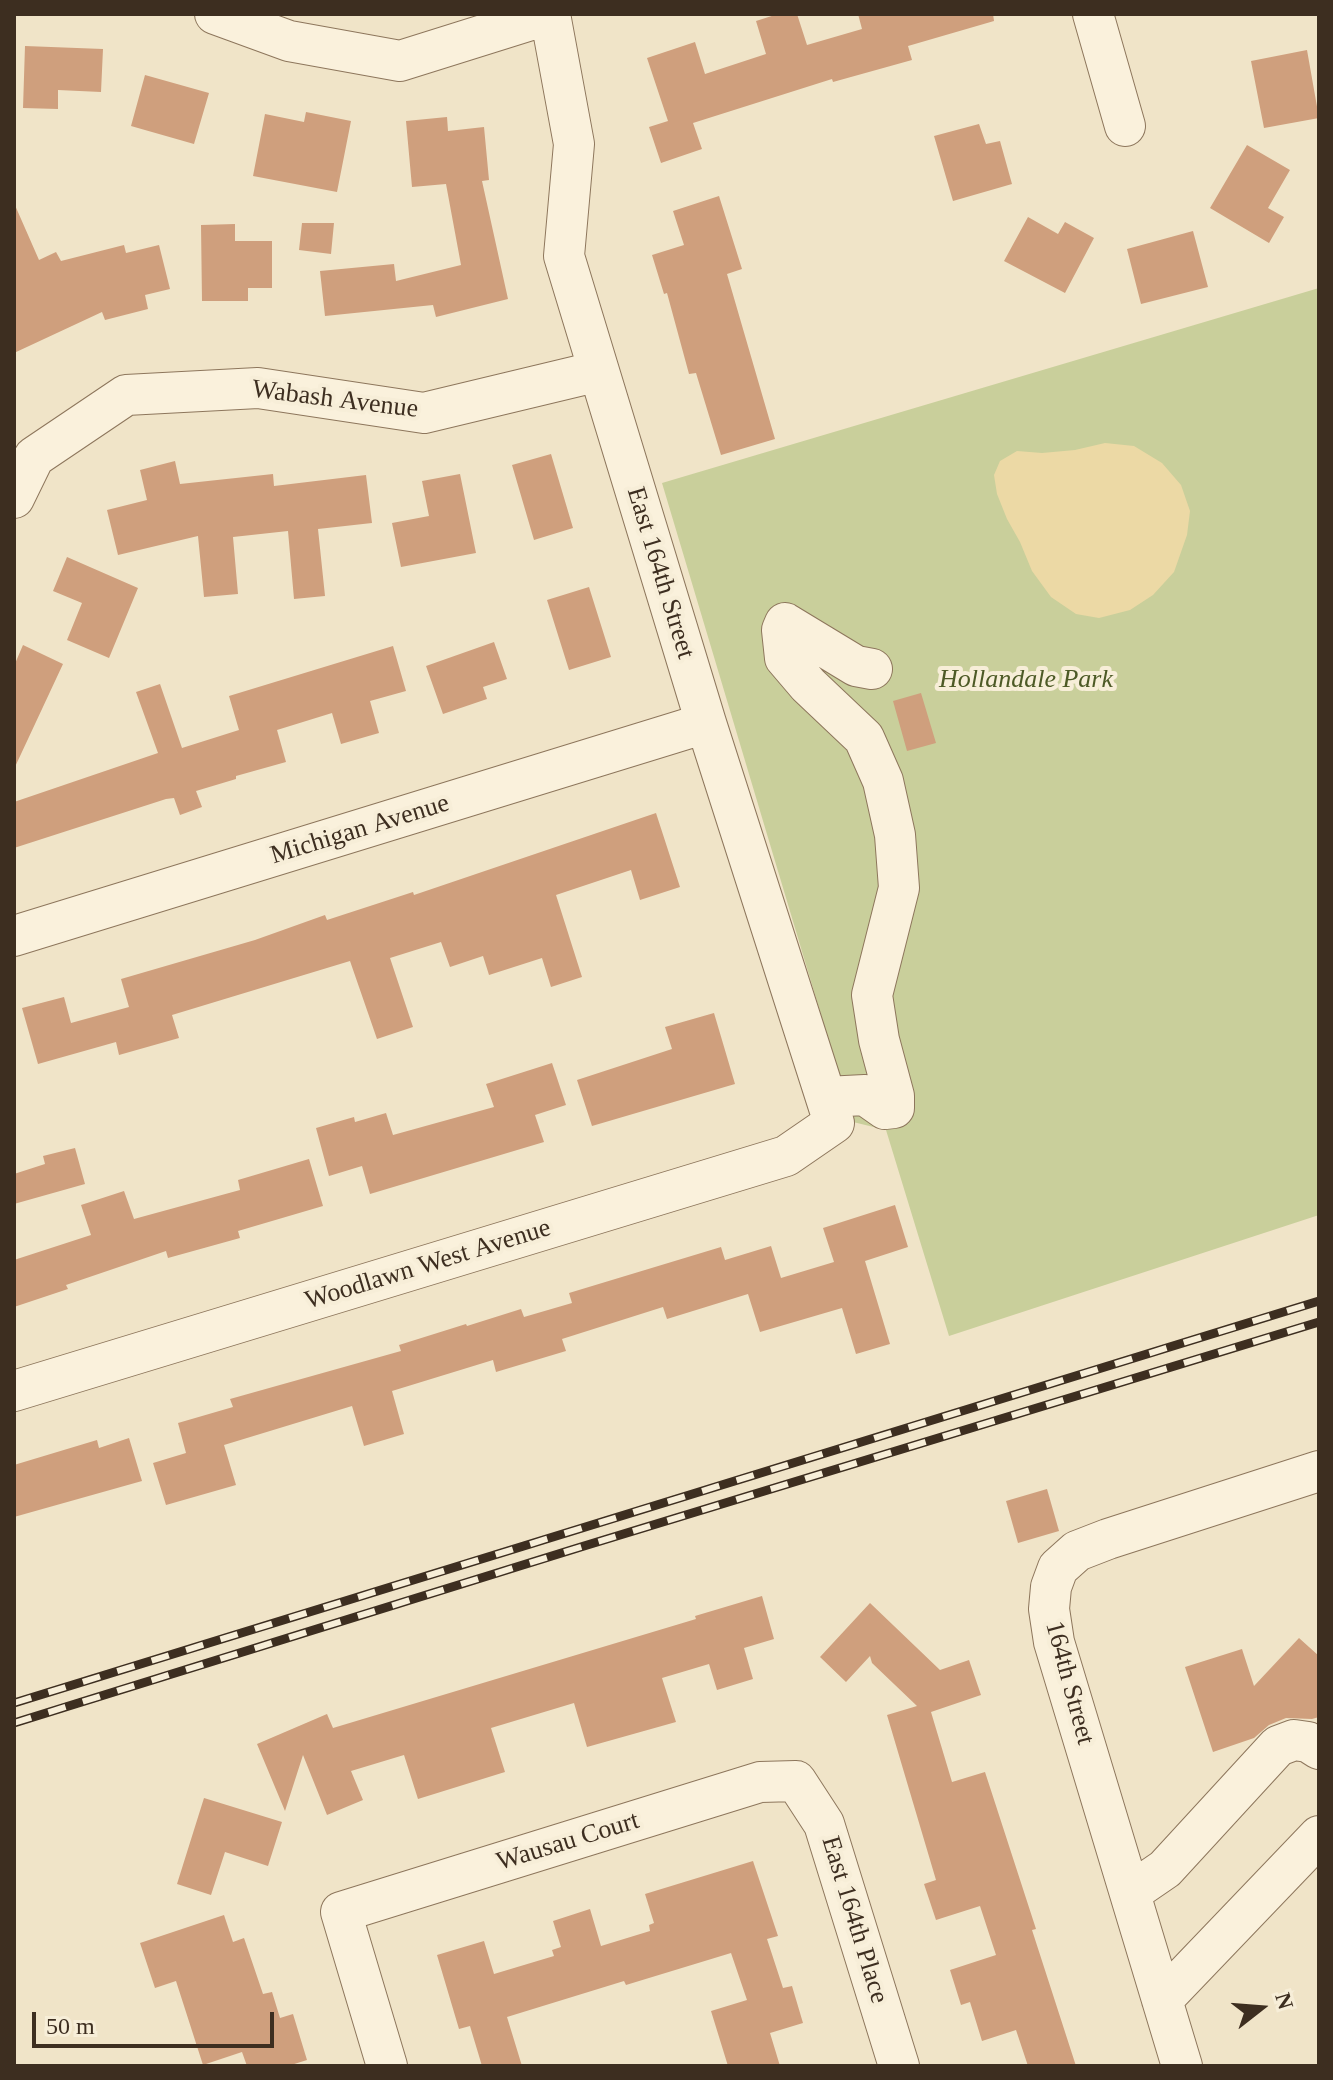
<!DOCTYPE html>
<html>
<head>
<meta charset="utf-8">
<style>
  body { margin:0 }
  #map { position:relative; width:1333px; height:2080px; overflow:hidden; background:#f0e4c8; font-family:Georgia,serif }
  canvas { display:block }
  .frame { position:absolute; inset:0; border:16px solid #3d2e20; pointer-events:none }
  .north { position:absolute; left:1221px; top:1968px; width:80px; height:80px; -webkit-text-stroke:6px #f7eed8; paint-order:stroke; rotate:73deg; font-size:22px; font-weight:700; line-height:32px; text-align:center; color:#3d2e20 }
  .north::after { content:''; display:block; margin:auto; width:28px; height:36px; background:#3d2e20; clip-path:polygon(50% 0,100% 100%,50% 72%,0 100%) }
  .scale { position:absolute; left:32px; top:2012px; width:242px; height:36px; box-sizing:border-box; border:4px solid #3d2e20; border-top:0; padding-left:10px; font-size:24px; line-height:28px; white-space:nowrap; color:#3d2e20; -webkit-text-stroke:6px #f7eed8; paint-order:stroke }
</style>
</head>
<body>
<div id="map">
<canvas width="1333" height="2080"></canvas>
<div class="frame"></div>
<div class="north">N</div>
<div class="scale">50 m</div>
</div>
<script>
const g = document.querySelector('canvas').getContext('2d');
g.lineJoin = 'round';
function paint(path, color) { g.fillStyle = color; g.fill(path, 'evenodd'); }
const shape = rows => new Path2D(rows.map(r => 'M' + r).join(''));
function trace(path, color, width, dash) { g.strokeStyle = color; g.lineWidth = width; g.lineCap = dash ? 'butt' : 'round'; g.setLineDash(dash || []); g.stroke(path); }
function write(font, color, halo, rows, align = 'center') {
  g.font = font + ' Georgia,serif'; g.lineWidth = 8; g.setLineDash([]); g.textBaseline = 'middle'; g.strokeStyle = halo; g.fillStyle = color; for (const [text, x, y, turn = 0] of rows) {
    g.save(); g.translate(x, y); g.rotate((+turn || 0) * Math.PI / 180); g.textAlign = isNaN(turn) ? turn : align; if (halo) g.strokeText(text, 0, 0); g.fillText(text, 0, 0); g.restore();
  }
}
const green = shape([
  [1319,288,1319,1215,949,1336,886,1130,853,1122,662,483]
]);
const sand = shape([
  [1105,443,1134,446,1162,463,1181,485,1190,511,1187,535,1174,572,1153,595,1130,610,1099,618,1076,614,1051,597,1032,571,1020,542,1007,519,997,494,994,475,1000,461,1017,451,1042,453,1075,450]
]);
const building = shape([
  [778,14,797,14,807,45,862,29,858,14,993,14,994,21,908,46,912,60,833,82,832,79,693,123,702,149,661,163,649,127,668,121,647,58,695,42,705,74,766,54,756,21],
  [25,46,103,49,101,92,58,90,58,109,23,108],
  [1307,50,1319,118,1264,128,1251,61],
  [145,75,209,93,194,144,131,126],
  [306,112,351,121,337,192,253,176,265,114,304,122],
  [447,117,448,131,484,127,489,180,482,181,508,299,436,317,433,305,325,316,320,271,394,264,396,281,461,265,446,184,412,187,406,121],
  [979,124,986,144,1000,141,1012,184,953,201,934,136],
  [1247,145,1290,170,1268,208,1284,217,1269,243,1210,208],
  [719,196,742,269,727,274,775,439,721,455,696,373,689,374,667,293,664,294,652,255,684,245,673,211],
  [14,203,39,260,56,252,61,261,124,245,126,253,159,245,170,289,145,295,148,309,105,320,102,312,14,353],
  [1028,217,1058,234,1065,222,1094,238,1065,293,1004,261],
  [302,223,334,223,331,254,299,250],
  [235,224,235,241,272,241,272,288,248,288,248,301,202,301,201,225],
  [1193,231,1208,287,1141,304,1127,249],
  [551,454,573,528,534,540,512,465],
  [175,461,180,484,273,474,274,486,366,475,372,523,318,529,325,596,294,599,288,531,233,537,238,594,204,597,198,536,118,555,107,510,147,500,140,470],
  [460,474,476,553,401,567,392,523,429,516,422,481],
  [67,557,138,588,109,658,67,640,82,603,53,591],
  [589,587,611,657,569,670,547,600],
  [494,642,507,679,483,687,487,699,443,714,426,666],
  [23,645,63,664,14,769,14,666],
  [393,646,406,691,370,701,379,733,341,744,332,713,277,730,286,762,236,776,236,779,196,791,202,807,180,815,174,798,166,799,14,848,14,802,158,753,136,692,160,684,182,748,239,730,229,696],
  [921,693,936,743,907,751,893,701],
  [656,813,680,887,640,900,631,870,556,895,582,977,551,987,542,958,489,975,483,956,450,967,441,942,390,958,413,1027,377,1039,350,961,172,1015,179,1038,119,1055,116,1042,38,1064,22,1008,64,997,71,1023,129,1007,121,979,255,940,325,915,327,920,413,892,414,895],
  [714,1013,735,1084,592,1126,577,1080,672,1049,665,1027],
  [552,1063,566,1105,535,1115,544,1142,370,1194,362,1166,329,1176,316,1128,354,1117,355,1122,386,1113,393,1135,494,1107,486,1084],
  [75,1148,85,1184,14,1204,14,1174,45,1164,43,1156],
  [309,1159,323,1206,238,1231,240,1238,168,1258,166,1251,66,1285,68,1289,14,1307,14,1260,91,1235,81,1205,124,1191,134,1219,240,1190,238,1180],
  [895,1205,908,1247,865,1261,890,1344,856,1354,842,1308,760,1332,748,1294,667,1319,663,1307,562,1339,566,1351,496,1372,493,1360,392,1391,404,1434,364,1446,352,1406,224,1445,236,1485,166,1505,153,1463,186,1453,178,1423,233,1407,230,1399,401,1351,399,1345,466,1324,467,1326,521,1309,524,1317,572,1303,569,1293,721,1247,725,1260,771,1246,781,1278,834,1262,823,1228],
  [129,1438,142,1481,14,1517,14,1465,97,1440,99,1448],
  [1047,1489,1059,1531,1018,1543,1006,1501],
  [762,1596,774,1639,744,1648,753,1679,717,1690,709,1664,662,1678,676,1722,587,1747,574,1703,491,1728,505,1772,418,1799,404,1755,351,1771,363,1800,327,1815,303,1755,285,1811,257,1744,327,1714,333,1728,696,1619,695,1616],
  [870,1603,940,1670,969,1660,981,1695,931,1712,952,1782,985,1772,1036,1929,1032,1930,1076,2066,1028,2066,1016,2030,982,2041,970,2002,961,2005,950,1970,996,1955,980,1906,936,1920,924,1884,936,1880,887,1715,917,1706,872,1663,870,1656,846,1682,820,1657],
  [1299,1638,1319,1656,1319,1717,1312,1719,1286,1718,1269,1725,1254,1738,1213,1752,1185,1667,1242,1649,1254,1686],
  [204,1798,282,1822,268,1866,225,1852,211,1895,177,1884],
  [753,1861,778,1936,767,1939,783,1988,792,1986,803,2023,770,2033,780,2066,728,2066,711,2011,747,2000,731,1953,626,1985,624,1981,507,2017,522,2066,482,2066,470,2026,459,2029,437,1955,484,1941,494,1974,554,1956,552,1950,561,1947,553,1921,590,1909,601,1946,650,1931,649,1925,654,1923,645,1894],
  [224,1915,233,1942,244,1938,263,1994,272,1992,280,2018,293,2014,307,2060,288,2066,247,2066,242,2052,203,2065,176,1981,155,1988,140,1943]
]);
const minor = shape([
  [215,14,289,41,400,61,550,14],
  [1093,14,1125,126],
  [14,498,34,457,126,395,258,388,424,413,599,371],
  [14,936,706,723],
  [826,1097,865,1095,885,1109,894,1108,894,1096,879,1040,872,995,899,888,895,835,883,781,864,738,808,685,785,658,782,630,785,623,856,666,872,669],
  [14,1391,786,1156,834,1123,706,723,564,256,574,144,550,14],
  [1130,1893,1165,1869,1278,1746,1294,1740,1308,1742,1319,1749],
  [1162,2000,1319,1836],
  [387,2066,341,1912,760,1782,796,1781,824,1824,899,2066],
  [1182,2066,1054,1642,1049,1609,1051,1587,1058,1568,1077,1551,1108,1539,1319,1471]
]);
const rail = shape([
  [14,1703,1319,1301],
  [14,1723,584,1546,1319,1322]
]);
const streetNames = [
  ["Wabash Avenue",335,400,7],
  ["East 164th Street",660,573,73],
  ["Michigan Avenue",360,830,-17],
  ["Woodlawn West Avenue",428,1265,-17],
  ["164th Street",1069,1683,75],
  ["Wausau Court",568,1842,-17],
  ["East 164th Place",854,1920,73]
];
const parkNames = [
  ["Hollandale Park",1026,680]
];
paint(green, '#c9cf9b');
paint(sand, '#ecd9a5');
paint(building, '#cf9f7d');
trace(minor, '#8d765c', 42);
trace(minor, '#faf1dc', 40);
trace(rail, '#3d2e20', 9);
trace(rail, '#f7eed8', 6, [18]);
write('26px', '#3d2e20', '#f7eed8', streetNames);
write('italic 26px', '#4d5a26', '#f7eed8', parkNames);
</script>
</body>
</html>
